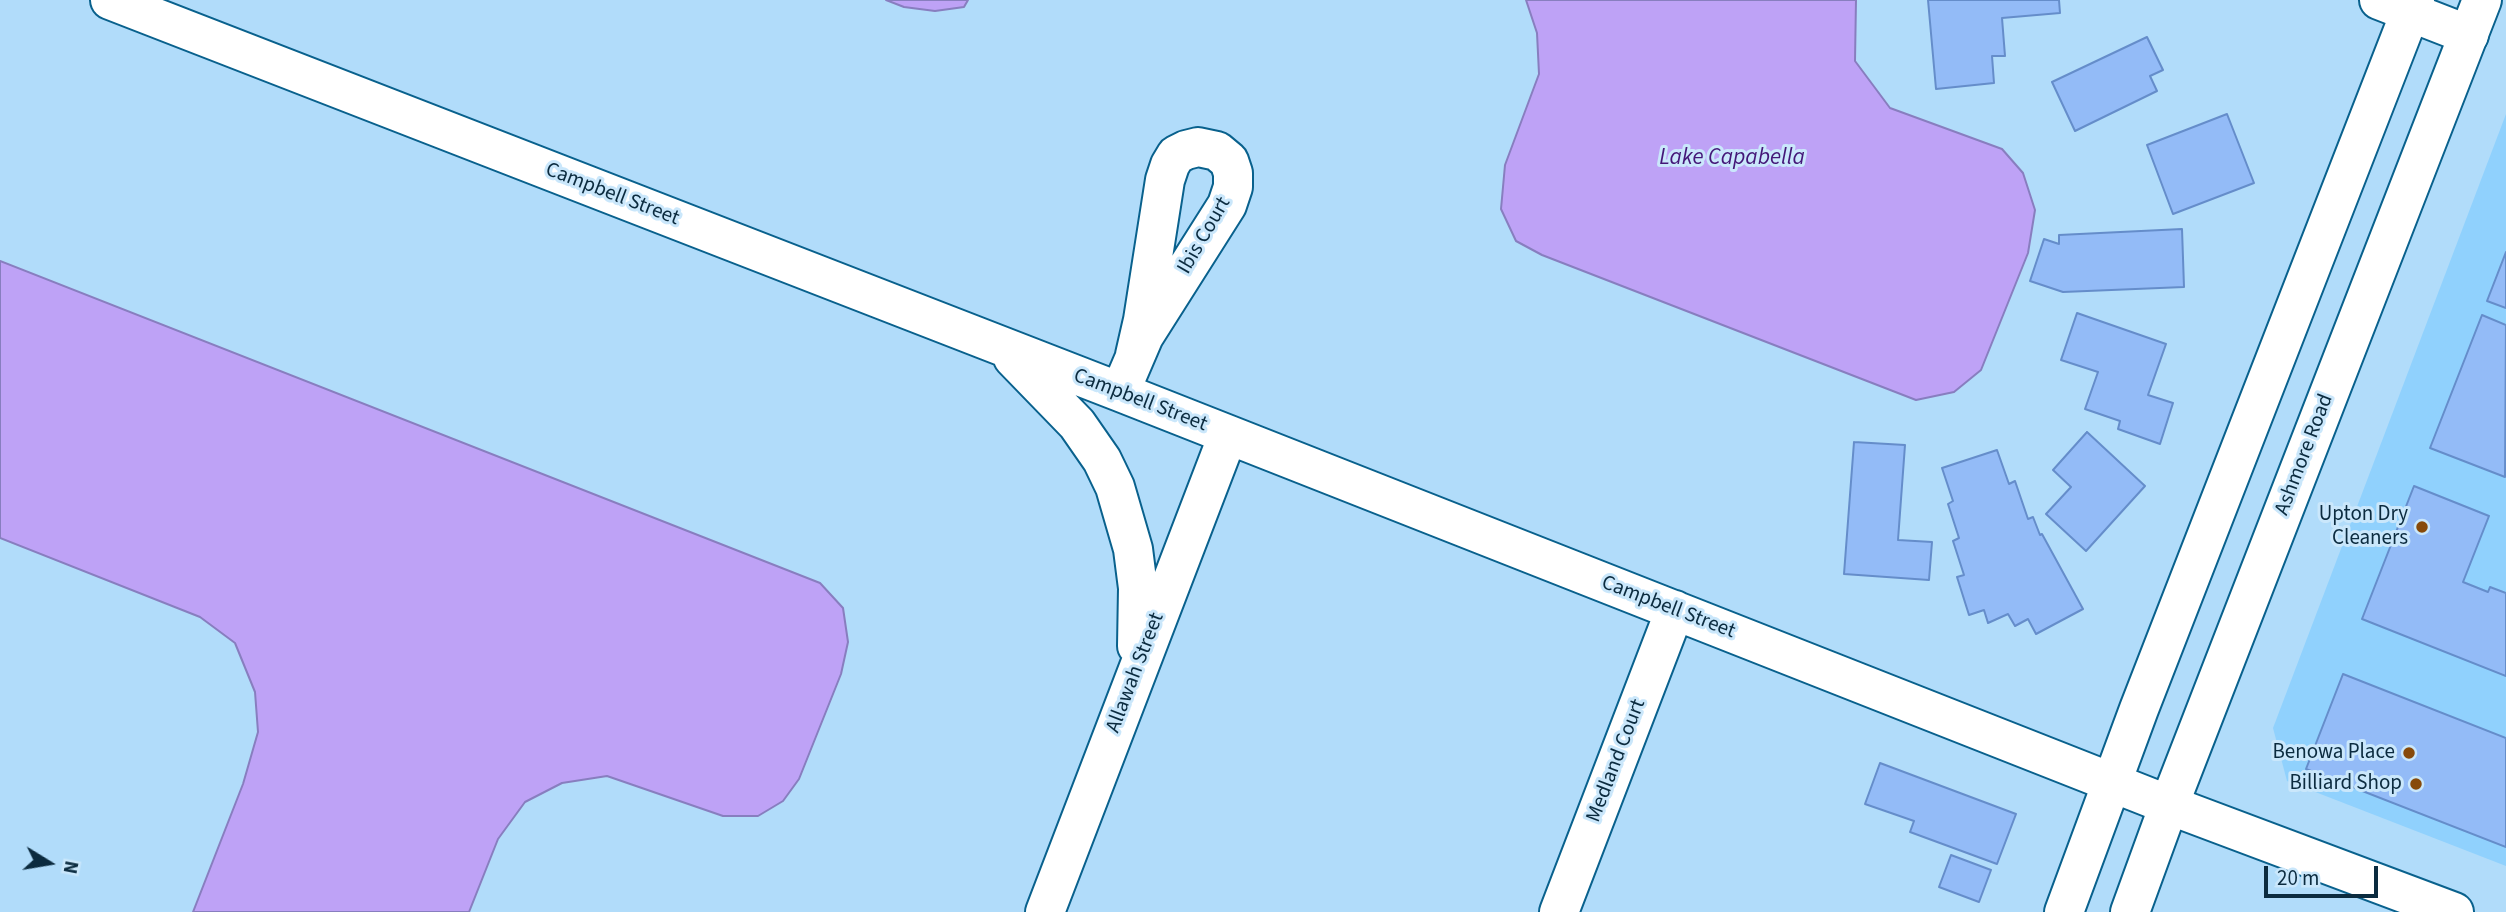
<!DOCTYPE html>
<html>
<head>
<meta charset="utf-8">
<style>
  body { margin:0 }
  #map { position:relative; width:2506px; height:912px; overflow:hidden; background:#b1dcfa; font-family:"Source Sans 3",sans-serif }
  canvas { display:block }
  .north { position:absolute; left:14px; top:828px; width:70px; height:70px; -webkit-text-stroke:5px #cae7fb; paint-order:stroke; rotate:101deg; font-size:19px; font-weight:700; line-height:28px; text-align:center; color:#0b2b3f }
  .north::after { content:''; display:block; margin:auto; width:24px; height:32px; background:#0b2b3f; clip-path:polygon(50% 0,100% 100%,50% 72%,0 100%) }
  .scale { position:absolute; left:2264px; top:866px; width:114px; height:32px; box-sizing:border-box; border:4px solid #0b2b3f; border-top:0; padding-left:9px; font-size:21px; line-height:24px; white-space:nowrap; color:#0b2b3f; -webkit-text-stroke:5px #cae7fb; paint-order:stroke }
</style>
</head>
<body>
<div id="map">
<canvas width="2506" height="912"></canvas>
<div class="north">N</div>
<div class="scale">20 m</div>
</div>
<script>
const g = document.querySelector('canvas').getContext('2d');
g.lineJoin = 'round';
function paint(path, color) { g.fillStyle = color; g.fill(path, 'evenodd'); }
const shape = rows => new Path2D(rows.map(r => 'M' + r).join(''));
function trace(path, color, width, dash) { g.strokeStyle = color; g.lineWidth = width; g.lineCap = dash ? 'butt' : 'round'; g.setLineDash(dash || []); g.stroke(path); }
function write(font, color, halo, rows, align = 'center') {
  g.font = font + ' "Source Sans 3",sans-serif'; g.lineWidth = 6; g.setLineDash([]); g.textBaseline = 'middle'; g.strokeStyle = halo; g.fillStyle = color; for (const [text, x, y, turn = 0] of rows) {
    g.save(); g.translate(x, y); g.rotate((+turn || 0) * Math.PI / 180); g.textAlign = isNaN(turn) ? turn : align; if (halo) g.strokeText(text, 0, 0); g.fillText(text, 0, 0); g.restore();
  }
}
const built = shape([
  [2506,114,2506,866,2287,781,2273,728]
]);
const water = shape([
  [886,0,968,0,964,7,935,11,904,7,886,0],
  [1526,0,1856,0,1855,61,1890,108,2002,149,2023,173,2035,210,2028,253,1981,370,1954,392,1916,400,1542,255,1516,241,1501,209,1505,165,1539,74,1537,33,1526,0],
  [0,261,820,583,843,608,848,642,841,674,799,779,783,801,758,816,723,816,607,776,562,783,525,802,498,839,469,912,193,912,243,784,258,732,255,692,235,643,200,617,0,538,0,261]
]);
const building = shape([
  [1928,0,2059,0,2060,13,2002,18,2005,56,1992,56,1994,83,1936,89,1928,0],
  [2147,37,2163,70,2150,76,2157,91,2075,131,2052,82,2147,37],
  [2227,114,2254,183,2173,214,2147,145,2227,114],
  [2182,229,2184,287,2063,292,2030,281,2044,239,2059,244,2059,235,2182,229],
  [2506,252,2506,308,2487,301,2506,252],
  [2077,313,2166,344,2148,395,2173,403,2160,444,2118,429,2120,421,2085,409,2098,372,2061,360,2077,313],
  [2482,315,2506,325,2505,477,2430,448,2482,315],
  [2087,432,2145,486,2086,551,2046,514,2071,487,2053,470,2087,432],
  [1854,442,1905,445,1898,540,1932,542,1929,580,1844,574,1854,442],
  [1997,450,2009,484,2015,481,2028,519,2033,517,2040,535,2042,534,2083,609,2036,634,2028,619,2015,626,2008,614,1988,623,1984,610,1969,615,1957,577,1964,575,1953,541,1959,538,1948,504,1953,501,1942,468,1997,450],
  [2414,486,2489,516,2463,582,2488,592,2490,587,2506,593,2506,676,2362,619,2414,486],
  [2343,674,2506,738,2506,847,2306,769,2343,674],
  [1880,763,2016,814,1997,864,1910,832,1914,821,1865,804,1880,763],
  [1951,855,1991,870,1979,902,1939,887,1951,855]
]);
const minor = shape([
  [110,0,1120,392,2169,805,2454,912],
  [2379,0,2469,35],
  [1013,358,1077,424,1102,460,1115,487,1133,549,1138,588,1137,646],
  [1120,392,1144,336,1227,205,1233,187,1233,173,1229,161,1217,151,1198,147,1186,150,1176,155,1170,165,1165,180,1143,320,1135,355],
  [1045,912,1228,435],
  [1559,912,1675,610]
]);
const major = shape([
  [2064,912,2139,709,2415,0],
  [2130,912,2169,805,2482,0]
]);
const markers = [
  [2422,527,7,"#874a0a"],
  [2409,753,7,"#874a0a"],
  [2416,784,7,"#874a0a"]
];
const streetNames = [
  ["Campbell Street",612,195,21],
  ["Ibis Court",1205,236,-60],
  ["Campbell Street",1140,401,21],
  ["Ashmore Road",2305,455,-69],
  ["Campbell Street",1668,608,21],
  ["Allawah Street",1136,673,-69],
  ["Medland Court",1617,761,-69]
];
const poiNames = [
  ["Upton Dry",2408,515],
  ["Cleaners",2408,539],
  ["Benowa Place",2395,753],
  ["Billiard Shop",2402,784]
];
const waterNames = [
  ["Lake Capabella",1732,159]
];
paint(built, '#90d1fd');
paint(water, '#bea2f6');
trace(water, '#887ebf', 2);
paint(building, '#93bbf7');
trace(building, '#658dca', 2);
trace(minor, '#09618d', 42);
trace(major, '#09618d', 42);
trace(minor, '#fff', 38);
trace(major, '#fff', 38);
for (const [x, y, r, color] of markers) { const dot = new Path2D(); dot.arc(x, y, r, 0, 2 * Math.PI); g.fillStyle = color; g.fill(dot); trace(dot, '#cae7fb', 2.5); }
write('21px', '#0b2b3f', '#cae7fb', streetNames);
write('21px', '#0b2b3f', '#cae7fb', poiNames, 'right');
write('italic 23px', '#441778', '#cae7fb', waterNames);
</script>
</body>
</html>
